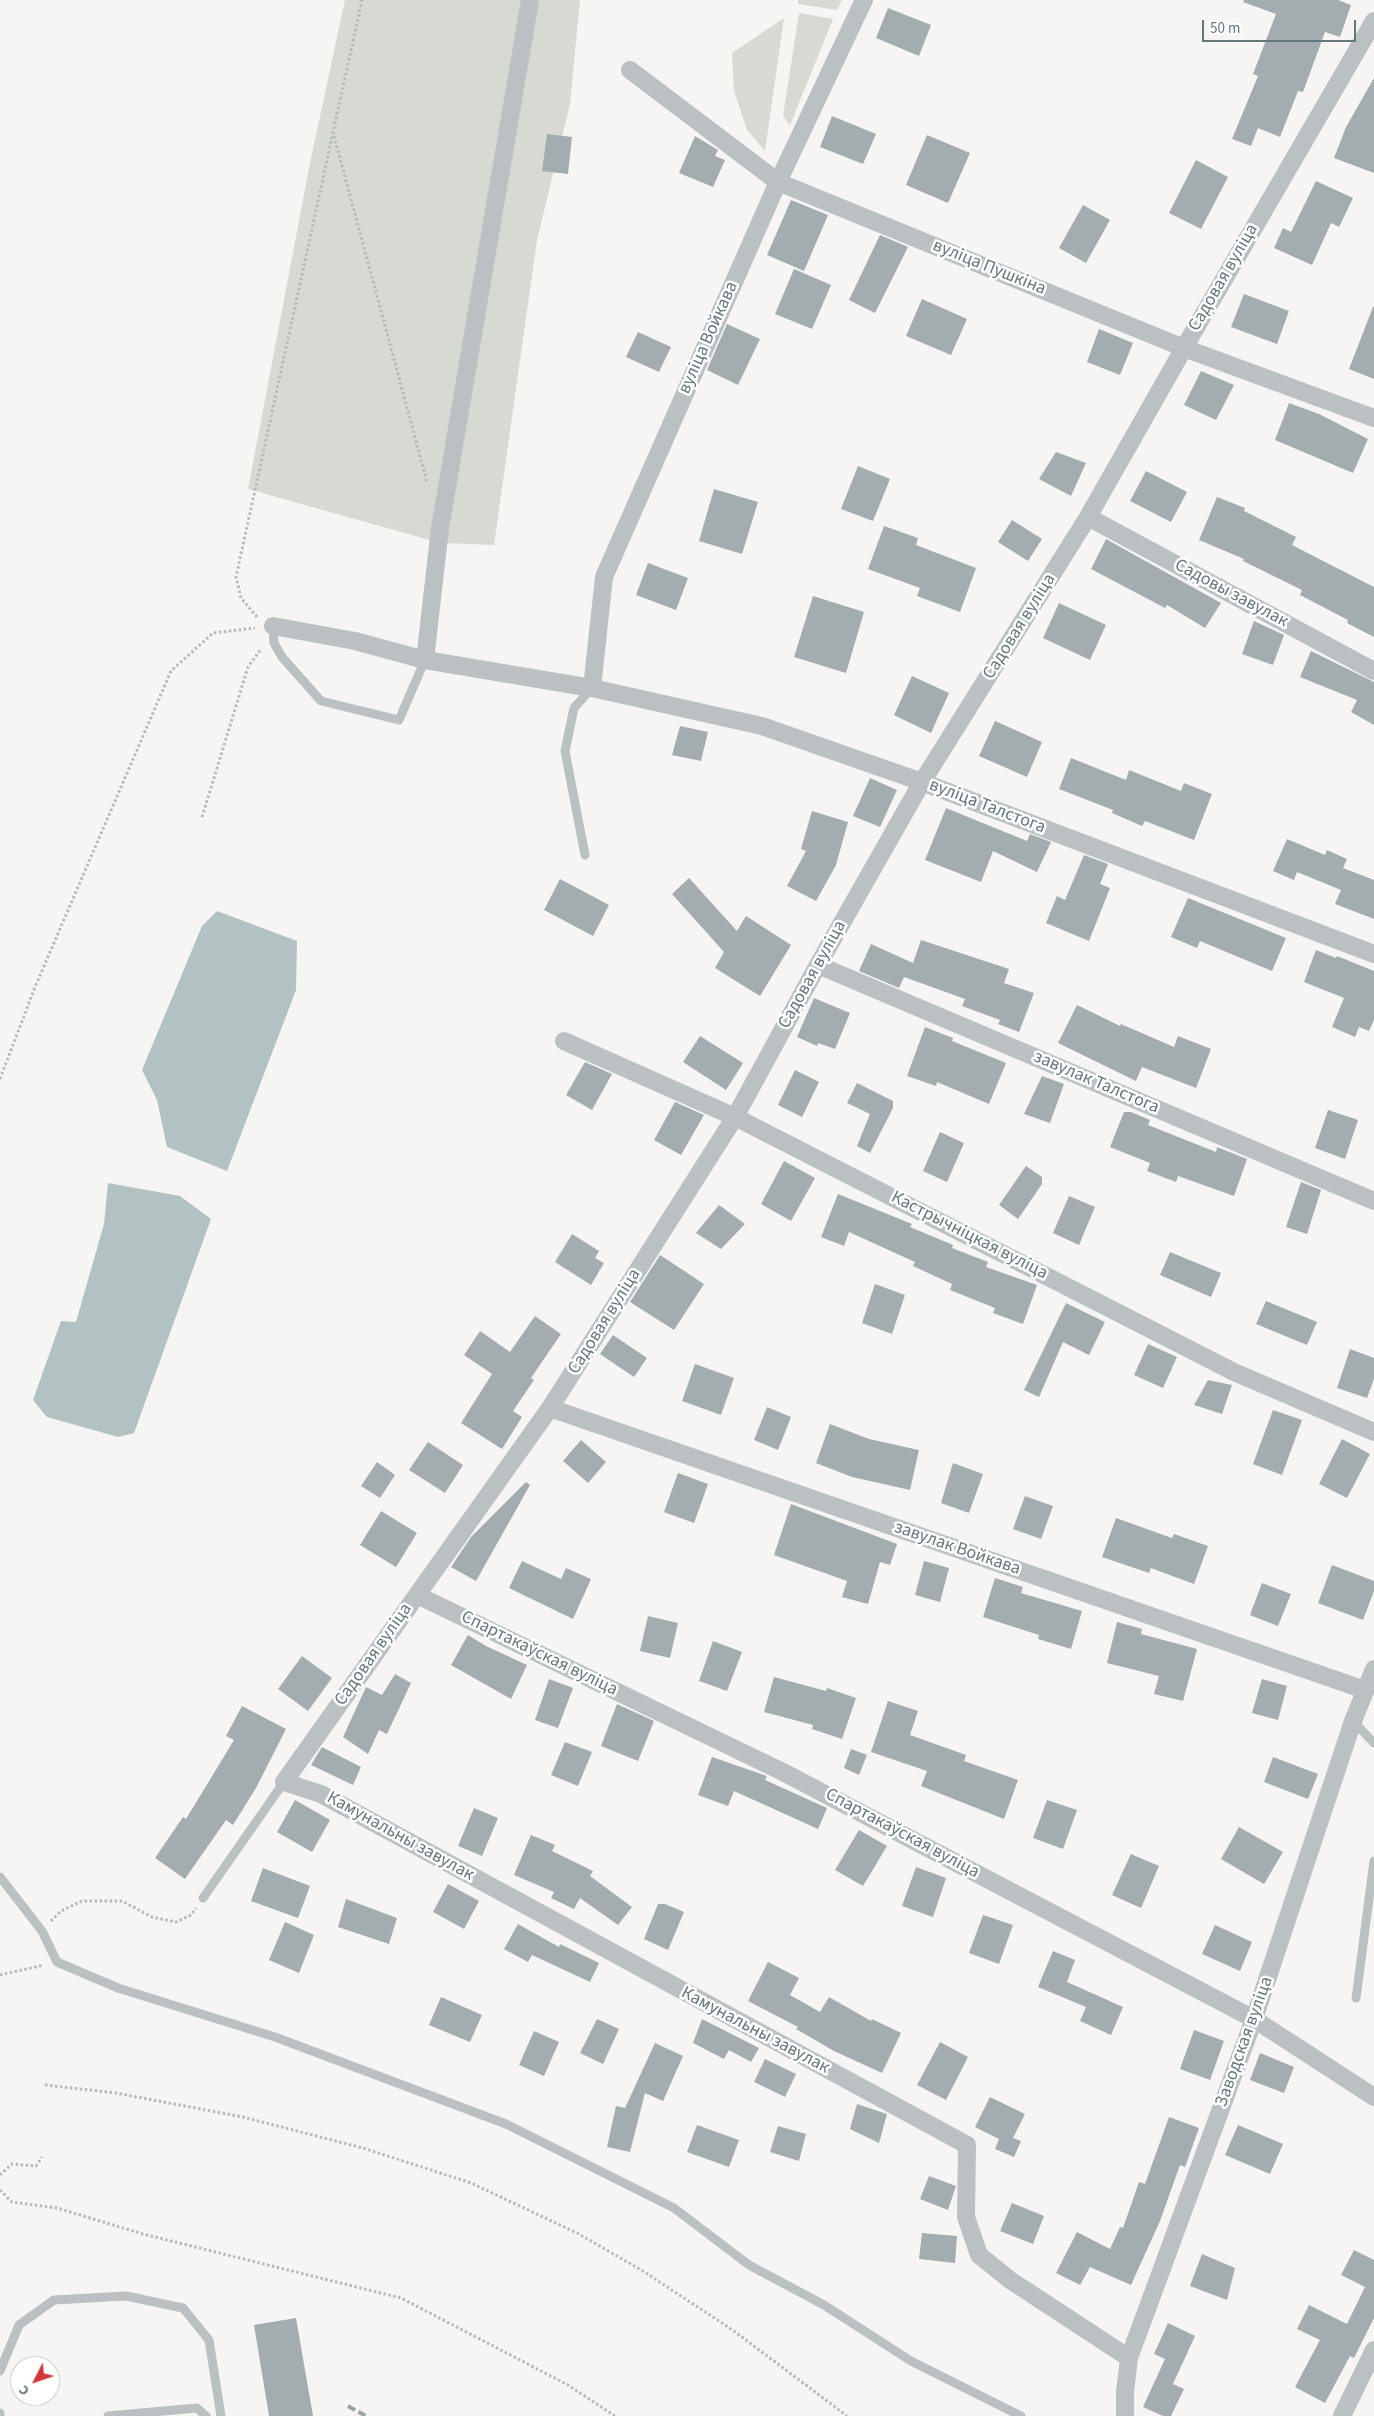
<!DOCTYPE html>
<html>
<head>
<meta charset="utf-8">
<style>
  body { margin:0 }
  #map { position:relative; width:1374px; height:2416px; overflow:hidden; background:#f6f5f3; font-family:"Source Sans 3",sans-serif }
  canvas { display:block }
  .north { position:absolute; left:10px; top:2356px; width:50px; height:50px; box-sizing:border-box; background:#fff; border:1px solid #c1c9ca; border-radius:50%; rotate:229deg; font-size:14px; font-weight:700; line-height:20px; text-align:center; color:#64777b }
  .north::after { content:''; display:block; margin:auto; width:18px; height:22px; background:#d23639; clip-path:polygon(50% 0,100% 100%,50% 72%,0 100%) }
  .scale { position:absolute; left:1202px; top:20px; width:154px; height:22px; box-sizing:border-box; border:2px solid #64777b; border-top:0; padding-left:6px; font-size:15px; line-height:18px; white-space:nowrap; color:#64777b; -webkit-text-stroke:4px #fff; paint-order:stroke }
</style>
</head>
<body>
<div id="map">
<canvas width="1374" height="2416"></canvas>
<div class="north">С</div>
<div class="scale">50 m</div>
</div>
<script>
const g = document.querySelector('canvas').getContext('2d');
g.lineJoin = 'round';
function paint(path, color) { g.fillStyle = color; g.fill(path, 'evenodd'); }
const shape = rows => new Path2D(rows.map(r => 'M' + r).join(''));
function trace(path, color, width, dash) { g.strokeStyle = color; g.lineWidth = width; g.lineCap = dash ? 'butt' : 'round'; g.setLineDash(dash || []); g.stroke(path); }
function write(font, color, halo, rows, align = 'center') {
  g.font = font + ' "Source Sans 3",sans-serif'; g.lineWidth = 5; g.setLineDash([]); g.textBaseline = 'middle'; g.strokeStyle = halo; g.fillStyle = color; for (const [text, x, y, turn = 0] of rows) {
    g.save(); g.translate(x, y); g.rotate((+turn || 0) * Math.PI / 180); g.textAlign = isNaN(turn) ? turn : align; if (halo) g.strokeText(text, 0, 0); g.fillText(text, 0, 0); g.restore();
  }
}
const green = shape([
  [345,0,580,0,570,104,537,240,494,545,440,543,248,489,309,168],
  [798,0,842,0,837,10,798,4],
  [799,13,833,19,790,125,783,116],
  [784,18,765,151,747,130,734,91,732,53]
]);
const water = shape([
  [217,911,297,941,296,990,227,1171,167,1147,157,1100,142,1070,202,926],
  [108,1183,180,1196,211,1219,134,1433,118,1437,47,1417,33,1400,61,1321,76,1322,104,1224]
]);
const building = shape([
  [1244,0,1338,0,1351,5,1340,37,1325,32,1303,92,1298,91,1280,137,1258,128,1251,146,1232,139,1258,76,1253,74,1276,14,1243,2],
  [888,8,931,25,919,56,876,38],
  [1374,78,1374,173,1334,158,1346,127],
  [832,116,876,134,863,164,820,147],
  [547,134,572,137,568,174,542,171],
  [927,135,970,153,948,203,906,185],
  [695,136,718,150,715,156,725,160,713,187,679,173],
  [1196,160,1228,177,1201,229,1169,213],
  [1316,181,1353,198,1339,227,1331,223,1312,265,1274,248,1283,228,1291,232],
  [791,200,828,215,804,271,767,255],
  [1083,205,1110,220,1086,263,1059,248],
  [880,235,908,247,875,313,849,300],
  [794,269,831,285,812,329,775,314],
  [1244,294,1289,311,1277,344,1231,327],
  [922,299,967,319,951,355,906,336],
  [1373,307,1374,307,1374,379,1349,369],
  [727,324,760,339,738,385,707,370],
  [1099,329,1133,343,1120,375,1087,362],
  [638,332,671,347,659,372,626,357],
  [1201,371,1234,385,1216,420,1184,405],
  [1289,403,1319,414,1368,439,1353,473,1275,440],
  [1056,452,1086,463,1071,496,1039,479],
  [858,466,890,479,873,521,841,509],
  [1146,471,1187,492,1171,522,1130,501],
  [714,489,758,502,742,554,699,541],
  [1217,497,1245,508,1244,511,1296,537,1292,545,1374,587,1374,637,1347,623,1348,620,1300,595,1302,590,1243,561,1244,559,1199,540],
  [1012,520,1042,539,1028,561,998,542],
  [884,526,918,538,916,545,976,568,960,612,917,596,920,588,868,569],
  [1106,539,1221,603,1205,628,1167,605,1165,608,1091,569],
  [648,563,688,578,676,610,636,595],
  [813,596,864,612,846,673,794,657],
  [1059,603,1106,625,1090,660,1043,638],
  [1254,621,1284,635,1273,665,1242,654],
  [1311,651,1374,682,1374,725,1351,712,1357,700,1300,677],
  [912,676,949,693,931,733,894,715],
  [995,721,1042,742,1027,777,979,756],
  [680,726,708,732,701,761,672,755],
  [1071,758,1126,780,1129,770,1181,791,1184,783,1212,794,1194,840,1145,821,1142,826,1112,813,1113,810,1059,789],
  [870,778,897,790,880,827,853,816],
  [946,808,1027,841,1030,834,1051,842,1037,872,993,851,981,882,925,860],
  [812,811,848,822,836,865,816,901,787,886,806,851,801,849],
  [1287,839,1325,855,1327,850,1347,859,1343,868,1374,880,1374,919,1335,904,1341,890,1297,872,1294,880,1273,871],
  [1084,855,1108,864,1100,884,1110,888,1089,941,1046,923,1057,896,1065,900],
  [689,878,737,931,746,916,791,945,760,996,715,968,724,952,672,894],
  [560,879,609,905,593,936,544,910],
  [1188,898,1286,938,1272,971,1200,941,1197,948,1171,937],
  [921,940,1009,969,1004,983,1034,993,1019,1032,998,1024,1000,1020,962,1006,965,999,904,977,899,988,859,971,871,944,913,963],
  [1316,950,1336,958,1337,956,1374,971,1374,1020,1369,1031,1359,1027,1355,1037,1332,1027,1344,998,1304,982],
  [814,998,850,1013,835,1049,818,1043,817,1046,797,1037],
  [1077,1005,1120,1026,1121,1024,1174,1047,1178,1036,1211,1049,1196,1088,1142,1067,1136,1081,1058,1043],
  [925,1027,953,1038,952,1041,1006,1063,989,1104,937,1082,936,1086,907,1076],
  [700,1036,743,1063,726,1090,683,1062],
  [585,1062,612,1074,592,1110,566,1095],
  [795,1070,819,1082,802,1117,778,1105],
  [1042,1076,1064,1084,1050,1123,1024,1114],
  [857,1083,893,1101,893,1108,870,1153,857,1146,870,1114,847,1103],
  [675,1102,704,1115,681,1155,654,1140],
  [1328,1110,1358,1120,1345,1159,1315,1148],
  [1124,1112,1131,1112,1150,1120,1148,1125,1216,1152,1217,1147,1247,1159,1234,1196,1178,1176,1176,1182,1147,1171,1150,1163,1110,1147],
  [940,1132,964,1143,947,1182,923,1171],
  [784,1161,815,1178,791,1221,761,1204],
  [1026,1166,1042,1177,1042,1184,1018,1219,999,1205],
  [1301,1182,1321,1190,1307,1234,1286,1227],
  [838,1194,912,1224,910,1227,953,1245,952,1248,988,1262,986,1267,1037,1285,1023,1324,993,1313,995,1308,950,1290,952,1284,913,1266,915,1262,849,1232,844,1246,821,1237],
  [1069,1196,1095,1207,1079,1245,1053,1233],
  [719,1205,745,1224,721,1249,696,1233],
  [572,1234,599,1251,595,1258,604,1263,591,1285,555,1262],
  [1170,1252,1221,1273,1211,1297,1160,1275],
  [660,1255,704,1284,674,1330,630,1302],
  [875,1284,905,1295,892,1334,862,1323],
  [1266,1301,1317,1322,1307,1345,1256,1324],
  [1066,1303,1105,1322,1089,1355,1063,1342,1039,1397,1024,1390],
  [535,1316,561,1334,531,1378,534,1380,513,1411,522,1417,502,1449,461,1423,492,1374,464,1355,480,1331,510,1352],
  [613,1335,647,1358,634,1377,600,1354],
  [1148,1344,1177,1357,1163,1388,1134,1375],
  [1350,1349,1374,1358,1374,1379,1367,1398,1337,1388],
  [695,1364,734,1378,721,1415,682,1401],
  [1208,1380,1232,1385,1222,1414,1194,1405],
  [767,1407,791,1417,778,1450,754,1440],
  [1273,1410,1302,1420,1282,1475,1253,1464],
  [830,1424,869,1439,919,1450,910,1490,852,1477,816,1463],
  [1342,1439,1370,1454,1347,1498,1319,1484],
  [581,1440,606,1462,588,1483,563,1461],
  [428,1442,463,1465,445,1493,409,1470],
  [377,1462,395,1475,380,1498,361,1486],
  [953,1463,983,1474,969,1513,941,1503],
  [678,1473,708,1484,694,1523,664,1512],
  [526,1482,530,1485,476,1581,451,1567,471,1537],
  [1025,1496,1053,1506,1041,1539,1013,1529],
  [791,1504,897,1544,890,1565,880,1562,868,1604,842,1597,847,1581,774,1555],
  [381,1511,417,1533,396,1567,360,1545],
  [1116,1518,1172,1538,1174,1534,1208,1546,1194,1584,1151,1568,1149,1573,1102,1557],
  [522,1561,561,1579,566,1568,591,1579,573,1619,509,1588],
  [924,1561,949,1568,940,1602,915,1595],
  [1332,1565,1374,1581,1374,1591,1363,1620,1318,1603],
  [995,1578,1023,1587,1021,1593,1082,1611,1071,1649,1038,1639,1039,1635,983,1617],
  [1262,1583,1291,1594,1278,1626,1250,1615],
  [648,1616,678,1623,670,1658,640,1651],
  [1117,1622,1142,1629,1141,1634,1197,1649,1183,1701,1154,1694,1159,1676,1107,1663],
  [468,1635,486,1646,527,1665,511,1699,451,1665],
  [713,1641,742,1652,727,1691,699,1681],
  [302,1656,332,1678,308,1711,278,1689],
  [395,1674,411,1683,387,1734,379,1730,368,1754,343,1737,366,1687,382,1695],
  [774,1677,826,1691,827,1688,856,1698,842,1739,812,1729,813,1725,764,1712],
  [549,1679,573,1688,558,1728,535,1720],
  [1262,1679,1287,1686,1278,1720,1252,1713],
  [888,1701,918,1711,910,1735,966,1755,964,1761,1018,1780,1004,1819,921,1786,927,1771,871,1752],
  [617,1704,654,1721,638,1761,601,1746],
  [242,1706,286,1729,256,1788,233,1825,226,1820,185,1879,155,1858,183,1817,186,1819,234,1740,226,1736],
  [565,1742,592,1752,578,1786,551,1775],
  [322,1747,361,1767,353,1785,311,1765],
  [851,1749,867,1755,859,1775,844,1768],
  [712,1757,767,1776,765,1780,827,1808,818,1829,734,1791,728,1806,698,1795],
  [1273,1757,1318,1774,1308,1799,1264,1782],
  [295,1800,330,1820,312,1852,277,1832],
  [1047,1800,1077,1810,1063,1849,1033,1838],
  [474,1808,498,1818,482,1856,458,1846],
  [1239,1827,1283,1852,1264,1884,1221,1859],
  [859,1830,887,1846,863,1886,835,1870],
  [531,1835,555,1845,552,1851,593,1871,590,1876,632,1907,618,1925,580,1898,574,1909,551,1898,554,1892,514,1875],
  [1131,1854,1159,1866,1141,1908,1112,1895],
  [916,1867,946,1878,933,1917,902,1906],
  [263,1868,310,1886,298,1918,251,1901],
  [448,1884,479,1901,464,1929,433,1912],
  [346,1899,397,1918,389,1944,338,1927],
  [658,1904,665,1904,684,1912,668,1950,644,1939],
  [983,1915,1013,1925,999,1964,969,1953],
  [285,1922,314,1935,299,1973,269,1960],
  [518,1924,559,1947,560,1944,599,1963,590,1982,532,1955,528,1962,504,1949],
  [1215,1925,1252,1942,1240,1971,1202,1954],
  [1053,1951,1075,1960,1067,1982,1123,2007,1111,2035,1080,2021,1086,2007,1038,1987],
  [768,1962,799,1978,790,1995,820,2012,829,1997,871,2021,872,2019,901,2033,882,2073,834,2051,796,2029,798,2027,748,2001],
  [441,1997,482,2015,470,2042,429,2025],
  [597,2019,619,2029,603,2064,580,2053],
  [702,2019,759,2048,751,2062,729,2050,724,2059,693,2043],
  [1194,2030,1224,2041,1210,2080,1180,2069],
  [534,2031,559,2042,544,2076,519,2065],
  [940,2042,968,2057,946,2100,917,2085],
  [655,2043,683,2056,663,2101,645,2093,630,2152,607,2147,616,2106,625,2108],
  [1260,2053,1294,2067,1284,2093,1250,2080],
  [765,2059,796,2074,785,2097,754,2082],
  [990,2097,1025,2114,1013,2138,1021,2141,1014,2157,995,2149,999,2139,975,2127],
  [857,2104,887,2114,879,2143,850,2129],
  [1169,2117,1199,2128,1185,2167,1180,2165,1160,2221,1131,2285,1090,2267,1080,2285,1056,2273,1077,2232,1110,2249,1120,2227,1123,2228,1139,2182,1145,2184],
  [697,2125,739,2140,729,2167,687,2152],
  [1238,2125,1283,2144,1270,2174,1225,2155],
  [778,2126,806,2134,799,2161,770,2152],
  [929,2176,956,2186,948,2210,920,2199],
  [1012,2203,1044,2216,1033,2244,1000,2231],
  [922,2233,957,2236,955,2263,919,2259],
  [1354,2250,1374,2260,1374,2318,1354,2358,1350,2356,1325,2403,1295,2387,1320,2340,1297,2329,1309,2305,1347,2324,1365,2287,1341,2275],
  [1202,2254,1235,2268,1227,2300,1190,2286],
  [296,2318,313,2416,269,2416,254,2325],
  [1168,2323,1195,2336,1173,2384,1184,2389,1171,2416,1163,2416,1143,2407,1165,2359,1154,2354]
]);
const path = shape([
  [334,136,427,482],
  [257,617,241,598,236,577,362,0],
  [202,817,248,667,261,649],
  [0,1079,35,987,171,671,213,633,255,628],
  [51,1921,61,1911,82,1901,122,1901,152,1917,176,1922,191,1915,196,1908],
  [0,1975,44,1965],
  [45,2085,116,2093,243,2117,363,2148,471,2183,577,2233,643,2271,734,2331,847,2416],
  [0,2175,12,2164,36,2166,42,2157],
  [0,2190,12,2202,57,2208,143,2234,401,2298,568,2385,615,2416]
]);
const service = shape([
  [273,626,274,643,282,657,321,701,399,720,425,660],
  [585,855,565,751,574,708,592,688],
  [1353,1721,1374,1743],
  [0,1877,42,1931,57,1962,118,1988,275,2037,506,2124,674,2208,749,2265,824,2305,911,2361,1021,2416],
  [203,1898,284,1782],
  [1356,1998,1374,1861],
  [0,2371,19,2325,54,2300,126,2296,183,2308,209,2340,221,2416],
  [0,2413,0,2416],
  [108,2416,197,2408,206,2416]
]);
const minor = shape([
  [630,70,778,182,1184,348,1374,418],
  [1088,517,1374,671],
  [273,626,355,641,425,660,592,688,762,726,922,782,1374,954],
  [425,660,440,528,530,0],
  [592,688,604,577,778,182,864,0],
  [818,965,1374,1201],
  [564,1041,735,1117,1234,1372,1374,1432],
  [550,1408,1365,1690],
  [417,1595,783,1772,1254,2019,1374,2097],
  [1129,2358,1010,2280,979,2255,966,2217,967,2145,321,1794,284,1782,550,1408,735,1117,818,965,922,782,1088,517,1184,348,1374,21],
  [1125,2416,1125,2392,1129,2358,1254,2019,1353,1721,1374,1669],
  [1342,2416,1374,2350]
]);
const rail = shape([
  [348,2406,366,2416]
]);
const streetNames = [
  ["вуліца Пушкіна",989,268,22],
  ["Садовая вуліца",1224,278,-60],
  ["вуліца Войкава",709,338,-66],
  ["Садовы завулак",1231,594,28],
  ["Садовая вуліца",1020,627,-58],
  ["вуліца Талстога",987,807,21],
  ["Садовая вуліца",813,975,-61],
  ["завулак Талстога",1096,1083,23],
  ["Кастрычніцкая вуліца",969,1236,27],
  ["Садовая вуліца",605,1322,-58],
  ["завулак Войкава",957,1549,19],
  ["Спартакаўская вуліца",539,1654,26],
  ["Садовая вуліца",374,1655,-55],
  ["Спартакаўская вуліца",902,1834,28],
  ["Камунальны завулак",400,1837,29],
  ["Камунальны завулак",755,2031,28],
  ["Заводская вуліца",1245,2042,-70]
];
paint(green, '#d7dad2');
paint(water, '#b2c2c2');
paint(building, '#a3adaf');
trace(path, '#b5babb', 3, [2.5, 2.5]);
trace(service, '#bbc1c2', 9);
trace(minor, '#bbc1c2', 18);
trace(rail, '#9ba4a7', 4, [8, 4]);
write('18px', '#64777b', '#fff', streetNames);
</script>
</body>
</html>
